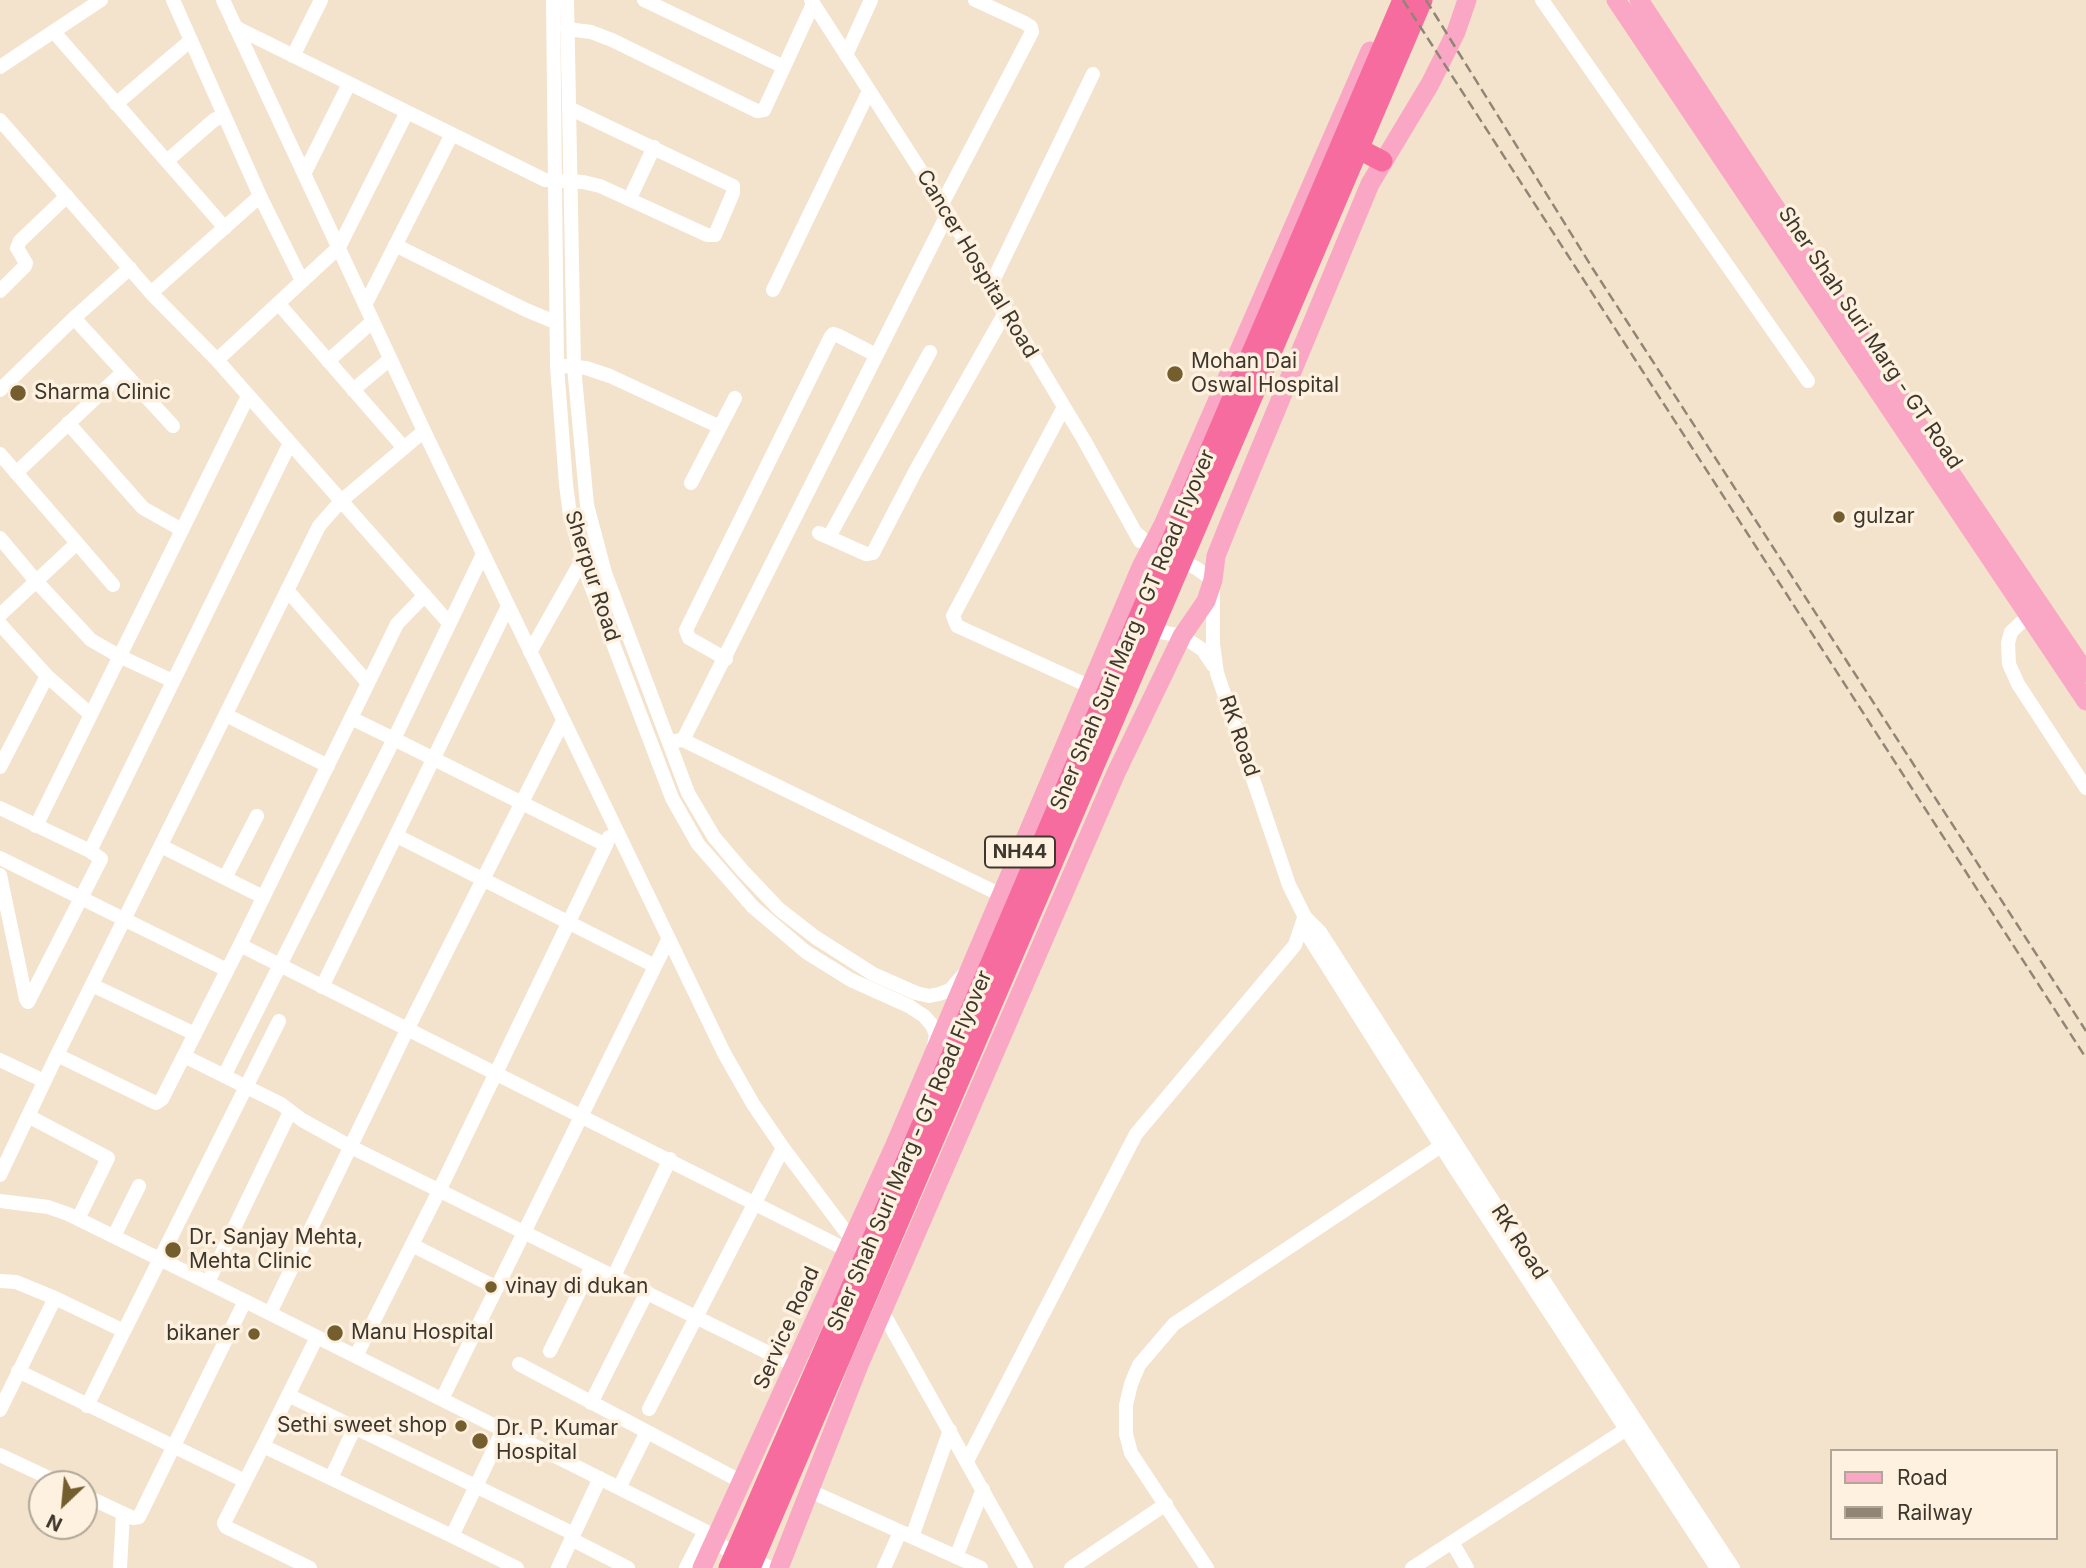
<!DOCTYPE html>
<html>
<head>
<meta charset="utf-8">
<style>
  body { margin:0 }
  #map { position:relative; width:2086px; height:1568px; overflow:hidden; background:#f4e3cc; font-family:Inter,sans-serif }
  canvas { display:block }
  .legend { position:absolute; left:1830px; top:1449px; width:228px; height:91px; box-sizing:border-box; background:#fef1df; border:2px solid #b1a798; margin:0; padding:9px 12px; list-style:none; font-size:21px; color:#3d372e }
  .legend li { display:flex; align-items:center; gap:14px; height:35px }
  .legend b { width:35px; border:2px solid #b1a798 }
  .north { position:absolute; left:28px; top:1470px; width:70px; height:70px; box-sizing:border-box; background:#fef1df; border:2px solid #b1a798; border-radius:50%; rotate:206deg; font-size:19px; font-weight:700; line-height:28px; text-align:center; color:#3d372e }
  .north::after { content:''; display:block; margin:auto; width:24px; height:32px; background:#755e2e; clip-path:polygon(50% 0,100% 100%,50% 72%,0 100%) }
</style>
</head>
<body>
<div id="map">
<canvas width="2086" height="1568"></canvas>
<ul class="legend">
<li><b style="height:9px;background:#faa7c5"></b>Road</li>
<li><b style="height:9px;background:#918676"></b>Railway</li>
</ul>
<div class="north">N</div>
</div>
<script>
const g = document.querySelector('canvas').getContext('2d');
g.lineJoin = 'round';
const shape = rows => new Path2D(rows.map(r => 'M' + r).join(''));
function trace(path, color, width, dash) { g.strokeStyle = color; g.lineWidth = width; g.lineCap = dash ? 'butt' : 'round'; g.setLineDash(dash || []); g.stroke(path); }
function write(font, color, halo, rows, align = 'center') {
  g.font = font + ' Inter,sans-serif'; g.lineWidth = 7; g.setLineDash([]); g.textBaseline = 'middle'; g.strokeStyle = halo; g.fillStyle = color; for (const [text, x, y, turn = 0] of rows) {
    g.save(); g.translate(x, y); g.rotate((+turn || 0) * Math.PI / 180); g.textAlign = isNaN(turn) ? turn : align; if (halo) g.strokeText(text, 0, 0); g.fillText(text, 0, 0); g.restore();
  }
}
const minor = shape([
  [173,0,260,196,302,281],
  [223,0,424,431,724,1053,753,1104,783,1148,852,1240],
  [553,0,557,366,566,484,570,515,588,578,672,798,698,844,753,907,806,952,851,980,909,1006,924,1016,932,1025,936,1035,934,1046],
  [567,0,574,367,587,505,605,573,688,793,714,837,742,870,779,909,815,937,873,974,916,993,929,996,939,994,950,990,963,975],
  [811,0,948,213,1084,440,1140,541],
  [1542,0,1808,381],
  [235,27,545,180,583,182,600,186,707,235,715,235,733,193,733,186,571,109],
  [567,29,591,32,612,40,757,111,764,110,784,67,644,0],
  [54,32,225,228],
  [846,55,871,0],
  [293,56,321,0],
  [0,67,101,0],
  [784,67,813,4],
  [116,104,191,40],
  [0,120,151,293,217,360,449,623],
  [168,160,214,120,223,116],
  [304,174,349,84],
  [630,198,654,147],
  [942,204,1032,32,1031,27,1025,23,975,0],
  [395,245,526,310,555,322],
  [991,285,1093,74],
  [773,290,869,91],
  [0,291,25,266,26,263,17,248,20,241,67,196],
  [151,293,260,196],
  [278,303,404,448],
  [365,305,452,134],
  [74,318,173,426],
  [217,360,339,247,407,112],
  [328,361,373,321],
  [565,366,586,368,610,376,720,427],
  [0,390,74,318,130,268],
  [353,390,390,359],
  [1064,407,953,616,957,626,1091,687],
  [68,423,143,508,182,530,248,396],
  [0,454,77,543,0,615],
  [16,473,122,373],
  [691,483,735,398],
  [819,533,866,554,873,553,916,470,1006,311],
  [1136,533,1152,547,1196,568,1213,580,1213,644,1217,673,1289,885,1305,917,1309,937,1455,1168,1717,1568],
  [829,537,930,352],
  [0,538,36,581,91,640,119,656,173,681],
  [77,543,113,585],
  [483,554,394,739,606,845,609,837],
  [287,590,368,683],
  [2028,616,2011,632,2008,643,2009,664,2018,684,2086,788],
  [0,624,47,676,0,767],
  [1145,629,1182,636,1203,650,1213,665],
  [530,652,582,560],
  [726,659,689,638,686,630,830,338,833,334,839,336,876,355],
  [47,676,90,714],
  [226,715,328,766],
  [683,740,948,213],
  [675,741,683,740,1001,895],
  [0,808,90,851,101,859,28,1002,26,999,0,875],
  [36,826,182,530],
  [397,836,655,966],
  [161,846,263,897],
  [90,851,290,443],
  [0,858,227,970],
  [225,878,257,816],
  [1306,918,1320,932,1559,1304,1733,1568],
  [240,945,397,624,425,595],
  [92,985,195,1034],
  [322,987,508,606],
  [57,1055,319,526,341,501,424,431],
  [184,1056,281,1104,302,1120,351,1147,795,1366],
  [0,1060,44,1081],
  [224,1076,394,739,351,718],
  [28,1116,108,1158,78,1219],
  [0,1175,57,1055,156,1103,162,1099,240,945,847,1250],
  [0,1201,48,1207,68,1214,245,1301],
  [114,1236,139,1186],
  [412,1245,497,1288],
  [614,1276,670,1159],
  [0,1281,16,1282,55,1298],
  [208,1282,290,1112],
  [882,1311,1026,1568],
  [270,1313,407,1030,563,721],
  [317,1337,263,1446,452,1536,503,1430],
  [550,1351,592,1266],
  [356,1356,439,1191,606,845],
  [519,1364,742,1482],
  [18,1371,245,1481],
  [288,1395,574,1534],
  [442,1399,668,940],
  [591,1403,647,1292],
  [87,1406,124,1331],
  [649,1409,783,1148],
  [0,1410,55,1298,124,1331,279,1021],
  [263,1446,224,1523,226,1527,310,1568],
  [0,1455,62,1484],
  [967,1461,1136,1134,1295,945,1304,918],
  [331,1478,355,1427],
  [619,1488,647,1432],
  [810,1491,981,1568],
  [84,1495,133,1518,139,1517,245,1301,703,1530,726,1549,771,1568],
  [452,1536,517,1568],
  [912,1537,950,1430],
  [571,1539,628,1568],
  [1452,1542,1467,1568],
  [956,1557,983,1489],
  [120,1568,123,1513],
  [558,1568,600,1478],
  [686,1568,705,1531],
  [884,1568,900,1532],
  [1071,1568,1166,1504],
  [1207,1568,1131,1453,1126,1434,1126,1405,1131,1384,1139,1365,1174,1324,1447,1142],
  [1412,1568,1625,1430]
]);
const major = shape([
  [1616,0,2086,701],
  [1639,0,1913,417,2086,673],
  [702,1568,894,1147,1141,567,1163,525,1370,51],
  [779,1568,859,1365,1116,773,1182,636,1206,601,1213,580,1216,556,1230,521,1370,184,1430,84,1456,32,1467,0]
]);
const highway = shape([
  [1359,149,1382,161],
  [729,1568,898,1181,1403,0],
  [750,1568,1422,0]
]);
const rail = shape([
  [1403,0,2086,1058],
  [1426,0,1593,269,2086,1031]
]);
const markers = [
  [1175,374,9,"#755e2e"],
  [18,393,9,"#755e2e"],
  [1839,517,7,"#755e2e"],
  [173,1250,9,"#755e2e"],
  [491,1287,7,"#755e2e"],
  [335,1333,9,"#755e2e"],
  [254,1334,7,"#755e2e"],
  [461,1426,7,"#755e2e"],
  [480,1441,9,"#755e2e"]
];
const shields = [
  [1020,852,70]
];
const shieldNames = [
  ["NH44",1020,852]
];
const streetNames = [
  ["Cancer Hospital Road",977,264,59],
  ["Sher Shah Suri Marg - GT Road",1870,338,56],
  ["Sherpur Road",592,576,72],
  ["Sher Shah Suri Marg - GT Road Flyover",1133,630,-67],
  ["RK Road",1239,736,71],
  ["Sher Shah Suri Marg - GT Road Flyover",910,1151,-67],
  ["RK Road",1519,1242,57],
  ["Service Road",787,1328,-66]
];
const poiNames = [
  ["Mohan Dai",1191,362],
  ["Oswal Hospital",1191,386],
  ["Sharma Clinic",34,393],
  ["gulzar",1853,517],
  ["Dr. Sanjay Mehta,",189,1238],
  ["Mehta Clinic",189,1262],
  ["vinay di dukan",505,1287],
  ["Manu Hospital",351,1333],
  ["bikaner",240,1334,"right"],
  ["Sethi sweet shop",447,1426,"right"],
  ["Dr. P. Kumar",496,1429],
  ["Hospital",496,1453]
];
trace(minor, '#fff', 14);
trace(major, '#faa7c5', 19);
trace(highway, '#f76c9e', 21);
trace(rail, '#918676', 2.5, [10, 5]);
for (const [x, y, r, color] of markers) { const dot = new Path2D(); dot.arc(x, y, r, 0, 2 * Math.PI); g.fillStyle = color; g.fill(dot); trace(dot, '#fef1df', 2.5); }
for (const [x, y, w] of shields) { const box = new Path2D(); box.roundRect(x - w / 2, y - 15.5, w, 31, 5); g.fillStyle = '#fef1df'; g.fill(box); trace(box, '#3d372e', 2); }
write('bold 19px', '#3d372e', null, shieldNames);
write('21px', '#3d372e', '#fef1df', streetNames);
write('21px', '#3d372e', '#fef1df', poiNames, 'left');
</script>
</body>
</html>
